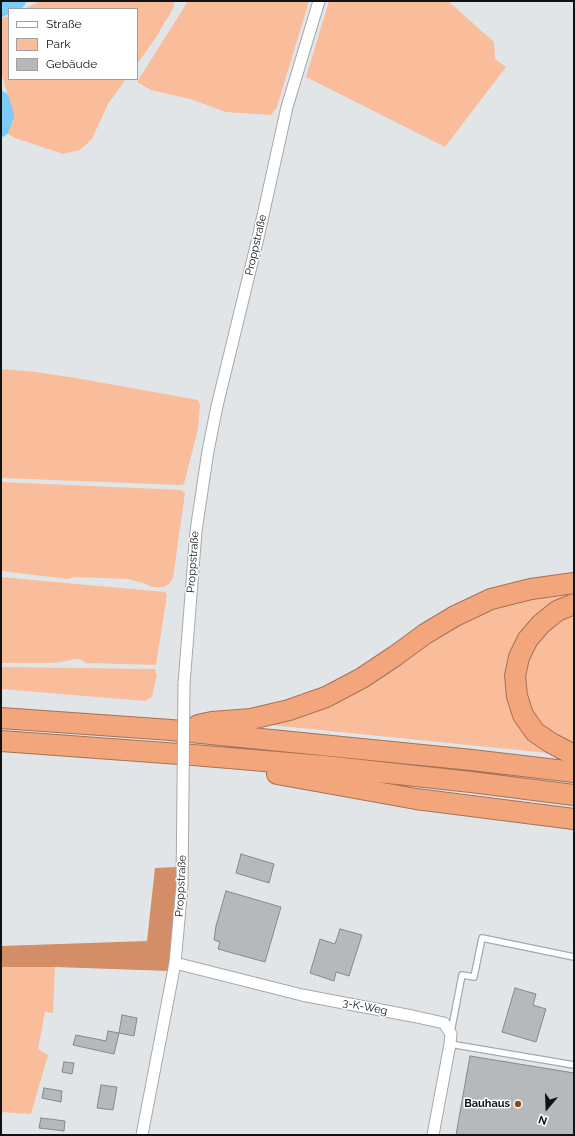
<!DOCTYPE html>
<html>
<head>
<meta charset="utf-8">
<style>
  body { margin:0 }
  #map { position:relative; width:575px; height:1136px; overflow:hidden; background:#e2e5e7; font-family:Raleway,sans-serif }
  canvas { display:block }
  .frame { position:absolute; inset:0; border:2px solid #111213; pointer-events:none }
  .legend { position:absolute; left:8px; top:8px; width:130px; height:72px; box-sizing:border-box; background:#fff; border:1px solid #a0a0a1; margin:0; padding:5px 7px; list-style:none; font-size:12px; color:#111213 }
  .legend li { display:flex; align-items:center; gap:8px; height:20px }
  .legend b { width:20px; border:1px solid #a0a0a1 }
  .north { position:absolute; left:527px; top:1088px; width:40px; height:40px; -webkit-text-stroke:3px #fff; paint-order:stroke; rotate:199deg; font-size:11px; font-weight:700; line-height:16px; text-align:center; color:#111213 }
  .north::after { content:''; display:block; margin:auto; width:14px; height:18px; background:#111213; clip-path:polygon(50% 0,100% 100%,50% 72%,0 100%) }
</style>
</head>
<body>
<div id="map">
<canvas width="575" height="1136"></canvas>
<div class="frame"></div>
<ul class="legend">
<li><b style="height:5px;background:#fff"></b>Straße</li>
<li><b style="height:11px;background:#f9bd9c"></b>Park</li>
<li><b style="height:11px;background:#b6b9bb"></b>Gebäude</li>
</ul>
<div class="north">N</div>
</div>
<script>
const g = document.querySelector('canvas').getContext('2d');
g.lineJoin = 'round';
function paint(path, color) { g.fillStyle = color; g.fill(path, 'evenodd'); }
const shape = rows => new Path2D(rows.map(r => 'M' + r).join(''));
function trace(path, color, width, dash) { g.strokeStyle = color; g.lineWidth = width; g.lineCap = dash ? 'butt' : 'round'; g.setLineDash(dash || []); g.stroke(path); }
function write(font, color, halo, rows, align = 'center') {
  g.font = font + ' Raleway,sans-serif'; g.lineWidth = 3; g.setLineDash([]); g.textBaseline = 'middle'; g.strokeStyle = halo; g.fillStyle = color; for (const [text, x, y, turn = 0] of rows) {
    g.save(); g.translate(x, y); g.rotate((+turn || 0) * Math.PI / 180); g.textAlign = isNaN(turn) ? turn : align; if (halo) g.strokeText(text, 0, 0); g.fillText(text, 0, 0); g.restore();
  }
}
const green = shape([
  [40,1,174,1,174,7,155,39,137,64,137,9,24,9],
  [188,1,309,1,277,107,271,115,226,112,190,99,151,90,137,82],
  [329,1,448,1,494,42,495,59,506,67,445,147,306,77],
  [9,16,9,79,126,79,108,104,92,139,80,150,63,154,15,138,6,133,11,106,1,72,1,21,2,18],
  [1,369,36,372,76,378,198,400,200,405,198,429,184,484,180,485,1,478],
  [1,482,181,490,185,493,173,578,169,584,164,587,151,587,146,584,128,579,74,577,68,579,1,571],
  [1,577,165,592,167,595,156,665,86,663,80,659,74,659,67,661,53,663,1,663],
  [574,592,574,600,531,625,519,723,547,753,271,725,295,717,361,691,421,646,473,615,526,596],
  [574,610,574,748,534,721,521,691,525,655,541,632],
  [1,667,155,669,157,675,152,697,145,701,1,689],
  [1,967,55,967,53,1013,45,1012,38,1049,48,1055,31,1114,1,1112]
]);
const forest = shape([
  [176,867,176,889,169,971,55,967,1,967,1,946,147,941,155,868]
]);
const river = shape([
  [1,9,18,1],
  [1,99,6,115,1,129]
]);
const building = shape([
  [241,854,274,864,269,883,236,873,241,854],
  [226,891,281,907,265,962,218,949,220,942,214,940,216,926,226,891],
  [340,929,362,935,349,976,336,972,334,981,310,973,320,939,335,944,340,929],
  [515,988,536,994,533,1005,546,1009,536,1042,502,1032,515,988],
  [122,1015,137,1018,134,1036,119,1033,122,1015],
  [108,1031,119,1033,114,1054,73,1045,76,1035,106,1041,108,1031],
  [470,1056,574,1073,574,1135,456,1135,470,1056],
  [64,1062,74,1063,72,1074,62,1072,64,1062],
  [101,1085,117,1087,113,1110,97,1108,101,1085],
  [44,1088,62,1091,61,1102,42,1098,44,1088],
  [41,1118,65,1121,64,1131,39,1128,41,1118]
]);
const lane = shape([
  [451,1032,462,975,474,977,482,938,574,957],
  [450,1044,574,1065]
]);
const street = shape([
  [184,684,196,531,208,451,217,406,258,238,287,107,319,1],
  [175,963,302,995,412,1016,444,1023,451,1034,450,1044,433,1135],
  [142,1135,175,963,182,886,183,790]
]);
const highway = shape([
  [574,604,557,611,541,624,528,639,519,657,515,676,517,696,523,715,535,732,551,743,574,755],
  [1,718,171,730,472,760,574,772],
  [198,725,212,722,251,719,289,710,326,697,362,678,395,656,425,634,455,616,491,599,531,589,574,583],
  [1,741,193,755,324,766,471,782,574,795],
  [277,774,416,799,574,819]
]);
const streetBridge = shape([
  [183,790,184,684]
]);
const markers = [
  [518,1104,4,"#8f4b1f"]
];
const streetNames = [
  ["Proppstraße",256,245,-77],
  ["Proppstraße",193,562,-86],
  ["Proppstraße",181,886,-87],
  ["3-K-Weg",365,1007,11]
];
const poiNames = [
  ["Bauhaus",510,1104]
];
paint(green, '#f9bd9c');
paint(forest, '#d38e67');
trace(river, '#7acbf6', 16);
paint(building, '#b6b9bb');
trace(building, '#86898b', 1);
trace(lane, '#a6a9ab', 8);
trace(street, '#a6a9ab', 13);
trace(highway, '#a47257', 22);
trace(lane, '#fff', 5.5);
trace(street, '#fff', 11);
trace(highway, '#f3a67b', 20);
trace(streetBridge, '#a6a9ab', 13, []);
trace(streetBridge, '#fff', 11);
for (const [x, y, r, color] of markers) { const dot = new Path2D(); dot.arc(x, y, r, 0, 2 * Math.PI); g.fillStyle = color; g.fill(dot); trace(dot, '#fff', 1.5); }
write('11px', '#111213', '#fff', streetNames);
write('bold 11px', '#111213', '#fff', poiNames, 'right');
</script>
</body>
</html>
